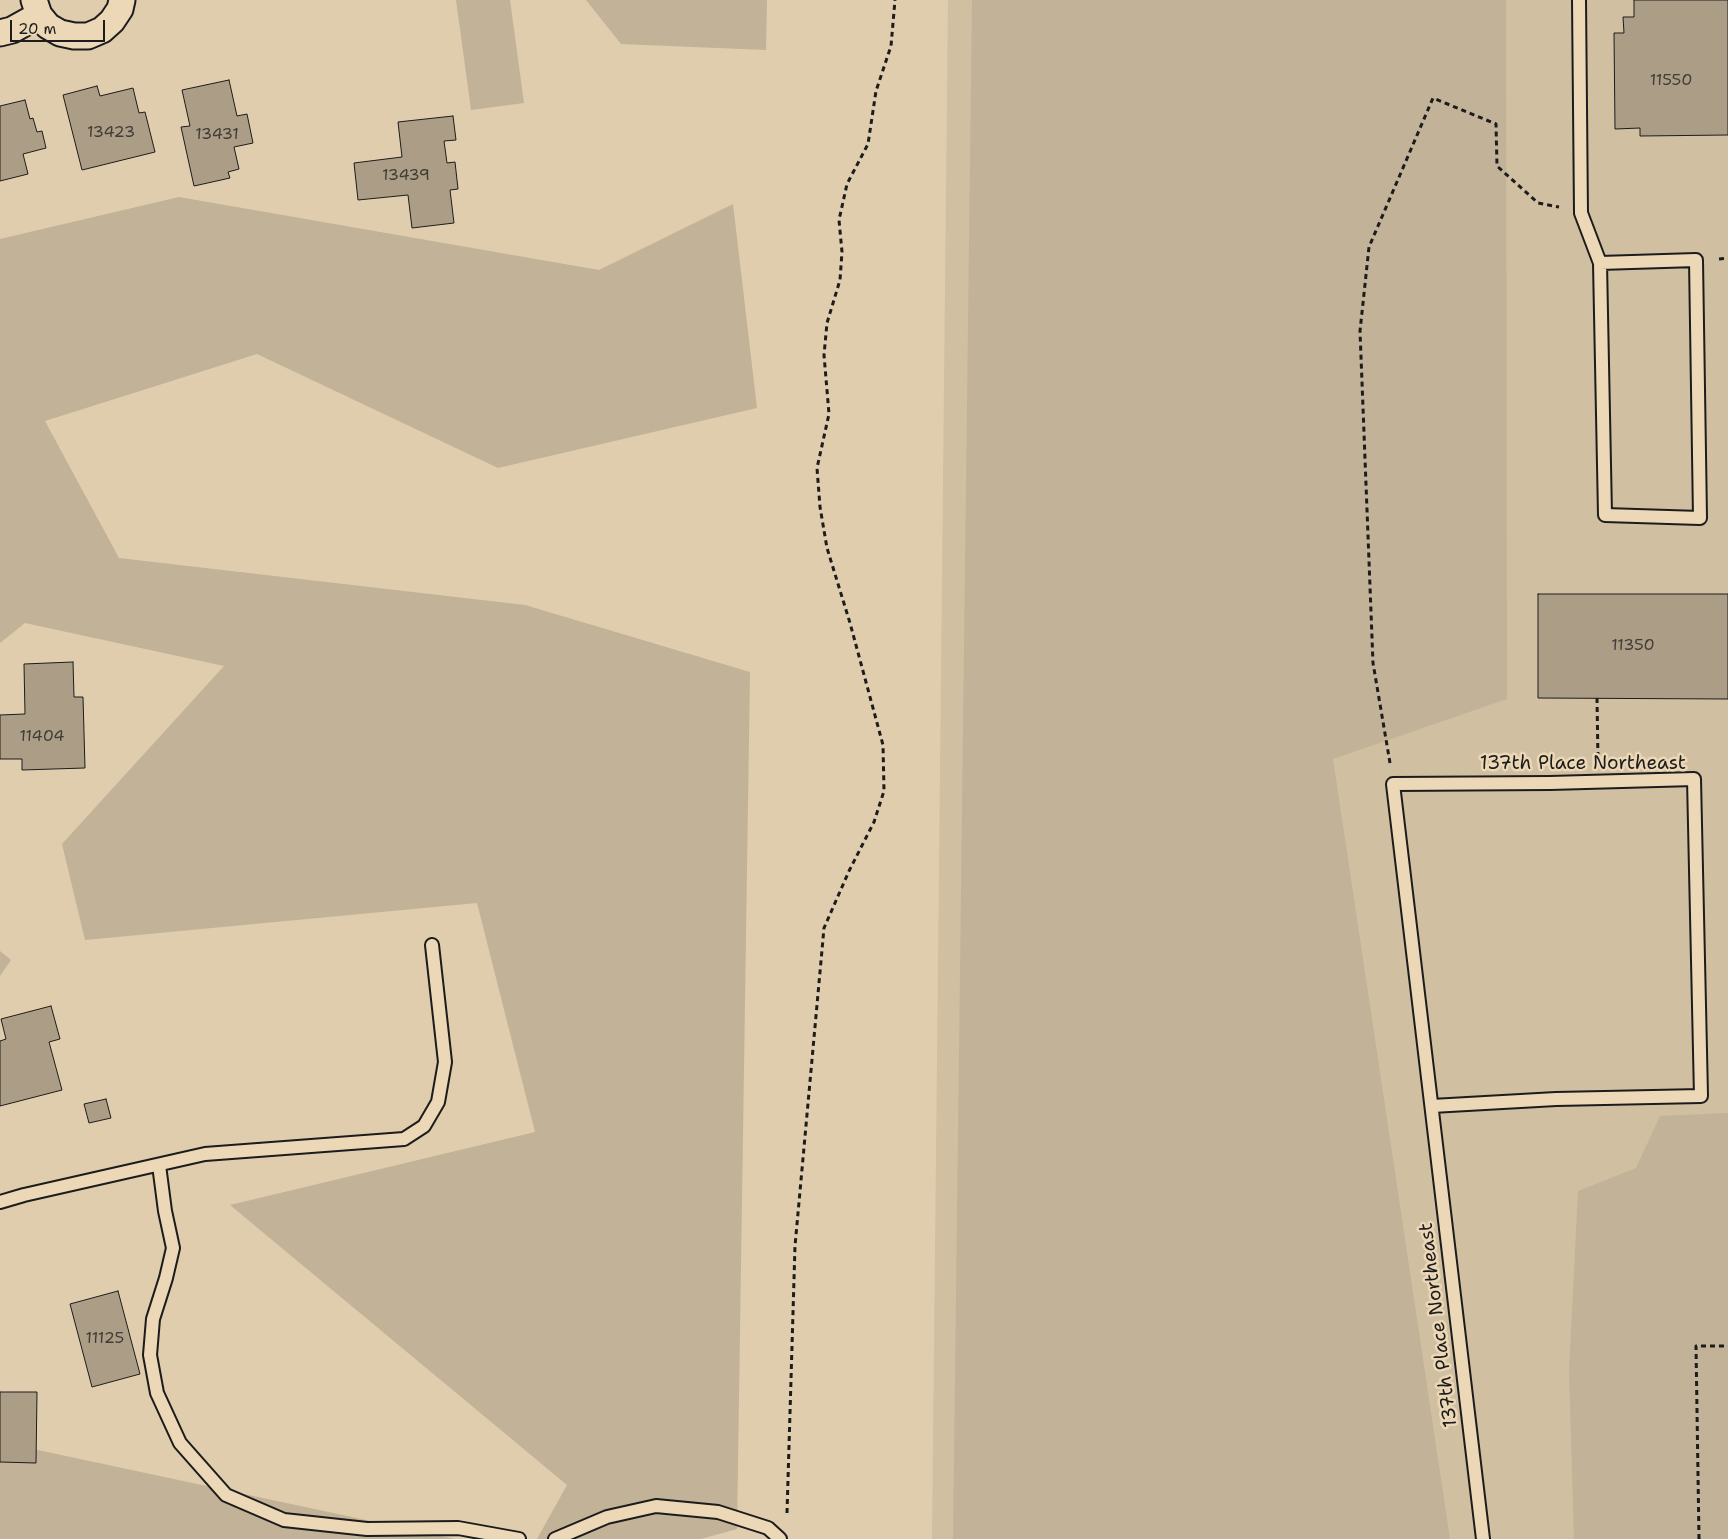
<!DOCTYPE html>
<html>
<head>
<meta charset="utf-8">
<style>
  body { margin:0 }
  #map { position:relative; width:1728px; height:1539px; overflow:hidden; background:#dfcdad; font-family:"Shantell Sans",sans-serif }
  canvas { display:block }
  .scale { position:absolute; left:10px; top:20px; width:95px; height:22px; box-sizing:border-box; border:2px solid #1c1c1c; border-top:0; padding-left:6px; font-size:15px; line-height:18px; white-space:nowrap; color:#1c1c1c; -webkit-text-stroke:4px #ecd8b6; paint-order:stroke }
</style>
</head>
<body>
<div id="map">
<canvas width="1728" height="1539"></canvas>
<div class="scale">20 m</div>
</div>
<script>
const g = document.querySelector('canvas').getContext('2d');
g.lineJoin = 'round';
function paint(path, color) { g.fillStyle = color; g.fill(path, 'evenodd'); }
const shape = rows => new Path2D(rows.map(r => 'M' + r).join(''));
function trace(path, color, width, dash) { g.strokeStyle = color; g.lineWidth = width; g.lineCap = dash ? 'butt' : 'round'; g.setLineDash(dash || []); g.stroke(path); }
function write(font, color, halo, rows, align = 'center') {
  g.font = font + ' "Shantell Sans",sans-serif'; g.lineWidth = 5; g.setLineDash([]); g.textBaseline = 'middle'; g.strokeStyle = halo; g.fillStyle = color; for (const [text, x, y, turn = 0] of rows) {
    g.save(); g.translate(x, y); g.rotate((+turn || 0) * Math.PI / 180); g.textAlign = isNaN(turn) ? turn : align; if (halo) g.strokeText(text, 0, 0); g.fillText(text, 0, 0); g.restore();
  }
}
const built = shape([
  [948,0,1728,0,1728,1539,932,1539]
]);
const green = shape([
  [456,0,510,0,524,103,471,110],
  [586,0,767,0,766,50,621,44],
  [972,0,1506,0,1507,699,1333,759,1450,1539,953,1539],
  [179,197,599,270,733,204,757,408,498,468,257,354,45,421,119,558,525,605,750,672,737,1529,701,1539,537,1539,567,1485,230,1205,535,1132,477,903,85,940,62,844,224,666,25,623,0,643,0,239],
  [0,951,11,960,0,976],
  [1728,1113,1728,1539,1574,1539,1569,1370,1578,1191,1636,1168,1660,1116],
  [5,1443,455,1539,0,1539,0,1445]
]);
const building = shape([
  [1634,0,1728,0,1728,135,1640,136,1640,128,1615,129,1614,33,1624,33,1623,17,1634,17,1634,0],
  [229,80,237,116,247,114,253,143,234,147,239,169,228,172,230,178,194,186,181,127,190,126,182,90,229,80],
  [97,86,100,96,133,88,139,113,145,112,155,152,82,170,63,95,97,86],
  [25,100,30,119,33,118,37,132,42,131,46,148,23,154,28,174,0,181,0,106,25,100],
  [453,116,456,140,444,141,447,163,455,162,458,189,450,190,454,223,412,228,408,195,358,200,354,163,402,157,398,122,453,116],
  [1538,594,1728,594,1728,699,1538,698,1538,594],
  [73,662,74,697,83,697,85,768,22,770,22,759,0,759,0,715,25,714,24,664,73,662],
  [51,1006,60,1039,49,1042,62,1090,0,1106,0,1041,6,1039,1,1019,51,1006],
  [106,1099,111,1118,89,1123,84,1104,106,1099],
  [118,1291,140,1374,92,1387,70,1304,118,1291],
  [0,1392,37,1392,36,1463,0,1462,0,1392]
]);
const path = shape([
  [1719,259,1728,258],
  [1597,698,1598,760],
  [1390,763,1373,663,1360,331,1369,247,1433,98,1496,124,1497,166,1538,203,1559,207],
  [787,1513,795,1246,824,928,849,871,874,822,884,791,883,745,850,623,827,548,820,507,817,468,829,414,824,355,827,323,840,280,842,252,839,220,847,184,868,144,876,91,891,46,895,0],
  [1699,1539,1696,1346,1728,1346]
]);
const service = shape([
  [1579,0,1581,213,1600,263,1605,515,1700,518,1696,260,1600,263],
  [1432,1106,1556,1099,1701,1096,1694,779,1550,783,1393,784,1483,1539],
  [159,1165,165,1211,173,1248,166,1278,153,1319,150,1355,157,1393,180,1443,226,1495,284,1520,367,1529,458,1528,519,1539],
  [0,1202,24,1195,205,1154,404,1139,424,1126,438,1102,445,1062,432,945],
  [555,1539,607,1517,656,1506,718,1512,768,1528,780,1539]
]);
const minor = shape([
  [34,0,39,15,48,26,60,33,74,36,88,36,102,30,112,21,120,9,122,0],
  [0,33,12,30,39,15]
]);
const numberNames = [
  ["11550",1671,81],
  ["13423",111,133],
  ["13431",217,135],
  ["13439",406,176],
  ["11350",1633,646],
  ["11404",42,737],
  ["11125",105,1339]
];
const streetNames = [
  ["137th Place Northeast",1583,764],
  ["137th Place Northeast",1439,1325,-97]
];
paint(built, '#d0bfa1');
paint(green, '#c2b297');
paint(building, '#ac9e86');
trace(building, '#1c1c1c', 1);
trace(service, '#1c1c1c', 16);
trace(minor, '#1c1c1c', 29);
trace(path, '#1c1c1c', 3, [5, 4]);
trace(service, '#ecd8b6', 12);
trace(minor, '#ecd8b6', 25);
write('16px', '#403c36', null, numberNames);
write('19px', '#1c1c1c', '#ecd8b6', streetNames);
</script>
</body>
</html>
